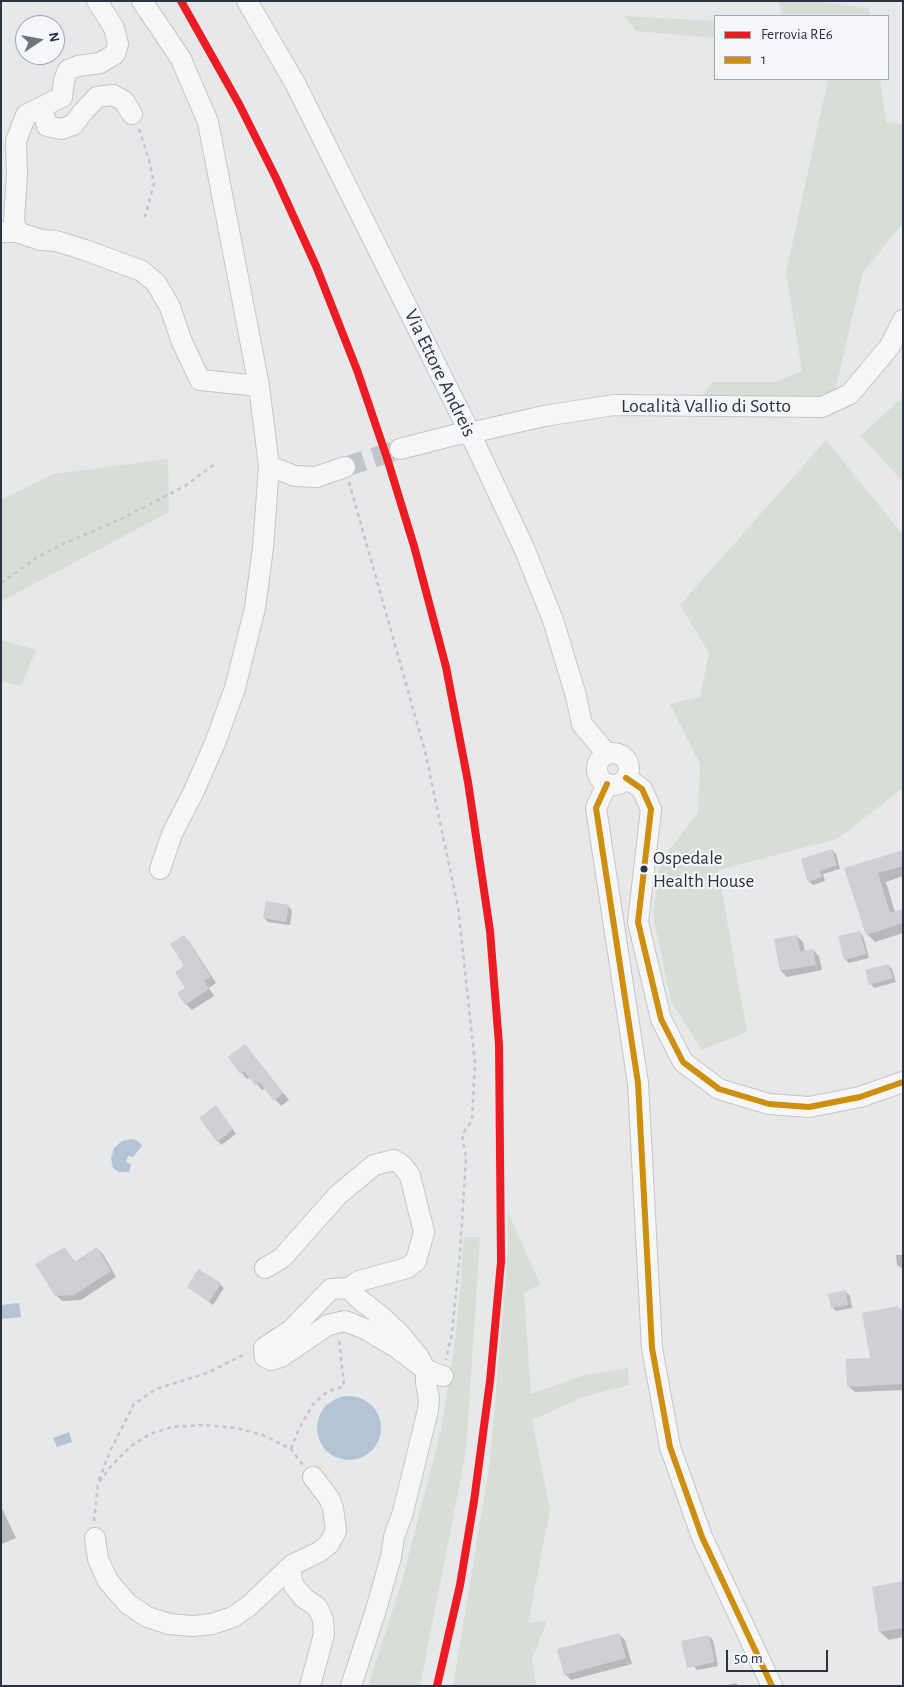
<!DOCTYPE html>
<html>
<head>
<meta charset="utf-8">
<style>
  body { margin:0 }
  #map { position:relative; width:904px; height:1687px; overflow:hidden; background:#e6e8ea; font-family:"Alegreya Sans",sans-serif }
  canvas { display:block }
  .frame { position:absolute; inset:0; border:2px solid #2b3445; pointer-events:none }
  .legend { position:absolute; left:714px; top:15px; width:175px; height:65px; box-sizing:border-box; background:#f4f6f9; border:1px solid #a4a8b1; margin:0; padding:6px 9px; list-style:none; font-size:15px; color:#2b3445 }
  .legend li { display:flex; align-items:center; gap:10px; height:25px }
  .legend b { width:25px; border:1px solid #a4a8b1 }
  .north { position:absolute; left:15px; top:15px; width:50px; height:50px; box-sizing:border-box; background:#f4f6f9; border:1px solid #a4a8b1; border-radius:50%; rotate:78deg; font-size:14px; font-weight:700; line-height:20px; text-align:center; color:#2b3445 }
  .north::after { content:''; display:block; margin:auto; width:18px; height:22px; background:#6c737f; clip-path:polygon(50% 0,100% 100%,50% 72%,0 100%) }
  .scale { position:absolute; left:726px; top:1650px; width:102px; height:22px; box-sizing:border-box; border:2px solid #2b3445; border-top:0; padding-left:6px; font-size:15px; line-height:18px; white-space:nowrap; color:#2b3445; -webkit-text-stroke:4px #f4f6f9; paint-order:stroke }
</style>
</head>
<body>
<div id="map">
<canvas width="904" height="1687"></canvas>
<div class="frame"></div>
<ul class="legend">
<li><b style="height:6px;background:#ed1c24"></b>Ferrovia RE6</li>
<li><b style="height:6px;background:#ce8f0e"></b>1</li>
</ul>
<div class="north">N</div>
<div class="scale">50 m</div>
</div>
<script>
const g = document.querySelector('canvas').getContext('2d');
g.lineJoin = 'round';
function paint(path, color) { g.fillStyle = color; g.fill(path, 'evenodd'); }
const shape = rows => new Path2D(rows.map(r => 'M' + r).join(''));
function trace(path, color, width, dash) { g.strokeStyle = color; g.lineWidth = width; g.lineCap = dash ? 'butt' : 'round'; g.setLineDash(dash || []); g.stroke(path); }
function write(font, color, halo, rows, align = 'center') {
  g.font = font + ' "Alegreya Sans",sans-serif'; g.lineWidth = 4.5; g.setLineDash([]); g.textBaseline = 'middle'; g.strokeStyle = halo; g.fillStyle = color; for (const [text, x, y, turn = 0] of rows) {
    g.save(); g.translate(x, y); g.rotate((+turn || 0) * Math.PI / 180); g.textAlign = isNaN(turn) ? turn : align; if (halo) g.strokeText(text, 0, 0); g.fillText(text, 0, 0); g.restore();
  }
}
const green = shape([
  [778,1,813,1,869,8,870,16,783,16],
  [624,16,715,21,715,38,636,31],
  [828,79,880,79,886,122,903,124,903,223,863,272,834,395,699,401,712,382,775,382,802,371,786,273],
  [903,397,903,482,861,436],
  [826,440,903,535,903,788,837,839,718,870,747,1032,702,1050,671,1001,653,916,660,862,698,813,700,764,670,704,700,697,709,653,680,605],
  [168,459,169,512,2,601,1,604,1,500,53,474],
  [1,640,36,650,21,686,1,681],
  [508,1212,540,1284,524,1293,531,1394,584,1375,628,1368,629,1385,583,1397,532,1420,550,1510,528,1623,547,1621,532,1659,536,1686,453,1686,490,1461,508,1251],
  [464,1237,480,1237,466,1451,420,1686,368,1686,401,1585,441,1430,456,1334]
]);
const water = shape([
  [132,1139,138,1141,142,1146,133,1157,128,1156,126,1162,131,1164,129,1172,119,1172,113,1168,111,1158,114,1148,122,1141],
  [19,1303,21,1317,1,1319,1,1305],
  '317 1428a32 32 0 1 1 64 0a32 32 0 1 1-64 0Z',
  [69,1432,72,1442,57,1447,53,1438]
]);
const shadow = shape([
  [832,850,836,854,840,869,823,874,825,881,813,885,809,881],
  [903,851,903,876,886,882,895,912,903,910,903,933,875,942,867,934,846,869],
  [288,906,292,910,290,925,268,922,264,918],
  [860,932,863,936,869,958,849,963,845,959],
  [184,936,190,943,216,983,209,988,214,996,192,1010,186,1004,187,988],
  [797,936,803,942,805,952,813,950,819,956,822,970,787,977,781,971],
  [888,965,892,969,896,982,874,988,871,984],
  [245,1045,289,1100,281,1106,265,1088,262,1090,251,1077,247,1079,229,1058],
  [219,1111,236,1134,221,1145,218,1141],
  [65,1248,75,1262,97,1248,103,1254,116,1277,81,1300,62,1301,56,1295],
  [896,1255,903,1255,903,1269,897,1265],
  [220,1284,224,1288,213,1305,188,1287],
  [846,1292,850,1296,852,1308,836,1311,832,1307],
  [897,1308,900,1310,903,1309,903,1390,855,1392,848,1386,872,1359],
  [1,1506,16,1538,2,1544,1,1543],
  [903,1583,903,1637,889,1640,880,1632],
  [619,1634,625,1640,632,1664,571,1680,565,1674],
  [709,1636,713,1640,718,1666,697,1670,693,1666],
  [736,1683,739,1686,724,1686]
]);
const building = shape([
  [832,849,837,865,820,871,822,877,808,882,801,859],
  [903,850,903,866,878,873,890,913,903,909,903,923,866,935,844,868],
  [266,901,289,905,286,922,263,918],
  [860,931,866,954,844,960,838,936],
  [184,935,211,977,204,981,209,989,185,1005,177,993,185,988,175,972,184,966,170,944],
  [797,935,800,951,813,949,816,965,780,971,774,939],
  [888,964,893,978,869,985,865,970],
  [245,1044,283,1093,274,1101,259,1082,255,1085,244,1071,240,1074,228,1057],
  [216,1105,233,1129,217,1142,199,1118],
  [65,1247,74,1262,97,1247,111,1271,74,1295,55,1296,35,1264],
  [198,1269,221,1283,209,1302,187,1287],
  [846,1290,848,1305,831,1308,828,1294],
  [898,1306,898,1309,903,1308,903,1384,847,1387,846,1359,870,1358,862,1313],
  [903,1581,903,1628,879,1632,872,1587],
  [619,1633,626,1658,564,1675,557,1649],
  [709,1635,715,1662,687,1668,681,1641]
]);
const minorTunnel = shape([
  [345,467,400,449]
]);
const path = shape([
  [139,129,149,160,154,183,145,217],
  [349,482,425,751,458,907,475,1063,472,1120,462,1135,466,1157,460,1253,452,1333,446,1360],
  [1,583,39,556,61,545,121,519,185,486,216,463],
  [291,1449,299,1429,313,1404,327,1392,344,1386,339,1338],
  [99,1480,111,1449,134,1404,156,1389,207,1373,247,1353],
  [94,1521,98,1484,111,1466,131,1446,150,1434,172,1427,204,1425,236,1428,263,1435,291,1449,303,1465]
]);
const minor = shape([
  [142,1,181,59,208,122,259,386],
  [247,1,295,83,470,433,524,548,553,620,576,696,582,724,607,754],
  [42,107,47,126,61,129,73,125,82,113,97,97,113,95,124,101,132,114],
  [1,232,17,232,41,240,56,241,85,250,142,271,156,283,170,307,182,342,200,380,259,386,269,466,295,476,316,477,345,467],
  [17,232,14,220,17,175,16,141,26,115,62,97,64,80,68,70,78,66,100,63,115,54,118,44,114,28,97,1],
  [400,449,454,435,470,433,544,416,614,405,822,407,850,394,890,346,903,320],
  '597 769a16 16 0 1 1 32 0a16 16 0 1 1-32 0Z',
  [626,778,642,789,651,809,638,922,661,1019,683,1062,719,1089,769,1104,809,1107,860,1097,903,1082],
  [607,784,596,808,638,1083,652,1348,670,1447,702,1537,772,1686],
  [160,869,172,834,194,791,215,743,235,688,255,608,263,548,269,466],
  [265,1268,282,1258,338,1195,374,1165,394,1160,402,1165,410,1176,424,1232,416,1261,407,1268,359,1281,349,1288,331,1289,291,1330,264,1348,265,1357,271,1360,281,1357,328,1325,345,1321,365,1329,397,1348,426,1370,443,1376],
  [349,1288,358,1298,382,1317,400,1334,418,1356,426,1370,426,1383,429,1398,428,1410,403,1512,394,1537,391,1557,375,1613,351,1686],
  [95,1538,98,1559,108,1581,127,1603,147,1617,169,1624,193,1626,212,1624,233,1617,250,1605,292,1565,319,1552,329,1544,336,1531,333,1508,329,1498,313,1477],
  [292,1565,291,1578,294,1586,304,1598,316,1606,320,1612,323,1620,324,1634,310,1686]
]);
const bus1 = shape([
  [626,778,642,789,651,809,638,922,661,1019,683,1062,719,1089,769,1104,809,1107,860,1097,903,1082],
  [607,784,596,808,638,1083,652,1348,670,1447,702,1537,772,1686]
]);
const rail1 = shape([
  [181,1,239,104,276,178,316,266,357,370,387,458,414,546,446,667,468,782,490,931,499,1045,501,1262,490,1381,474,1501,460,1585,437,1686]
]);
const markers = [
  [644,869,4.5,"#2b3445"]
];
const busNames = [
  ["Ospedale",653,858],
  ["Health House",653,881]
];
const streetNames = [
  ["Via Ettore Andreis",440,373,64],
  ["Località Vallio di Sotto",706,406]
];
paint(green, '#d6ded6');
paint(water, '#b4c4d5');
paint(shadow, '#0003');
paint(building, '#ced0d3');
trace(minorTunnel, '#c1c4c9', 20, [20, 10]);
trace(minor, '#c4c6c8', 22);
trace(path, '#c5c6ca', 2.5, [4, 4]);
trace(minor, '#f5f6f7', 20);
trace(bus1, '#ce8f0e', 6);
trace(rail1, '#ed1c24', 8);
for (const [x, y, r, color] of markers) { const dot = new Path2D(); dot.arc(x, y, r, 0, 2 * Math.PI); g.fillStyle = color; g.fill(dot); trace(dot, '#f4f6f9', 2); }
write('19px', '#2b3445', '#f4f6f9', busNames, 'left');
write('20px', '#2b3445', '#f4f6f9', streetNames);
</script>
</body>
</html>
